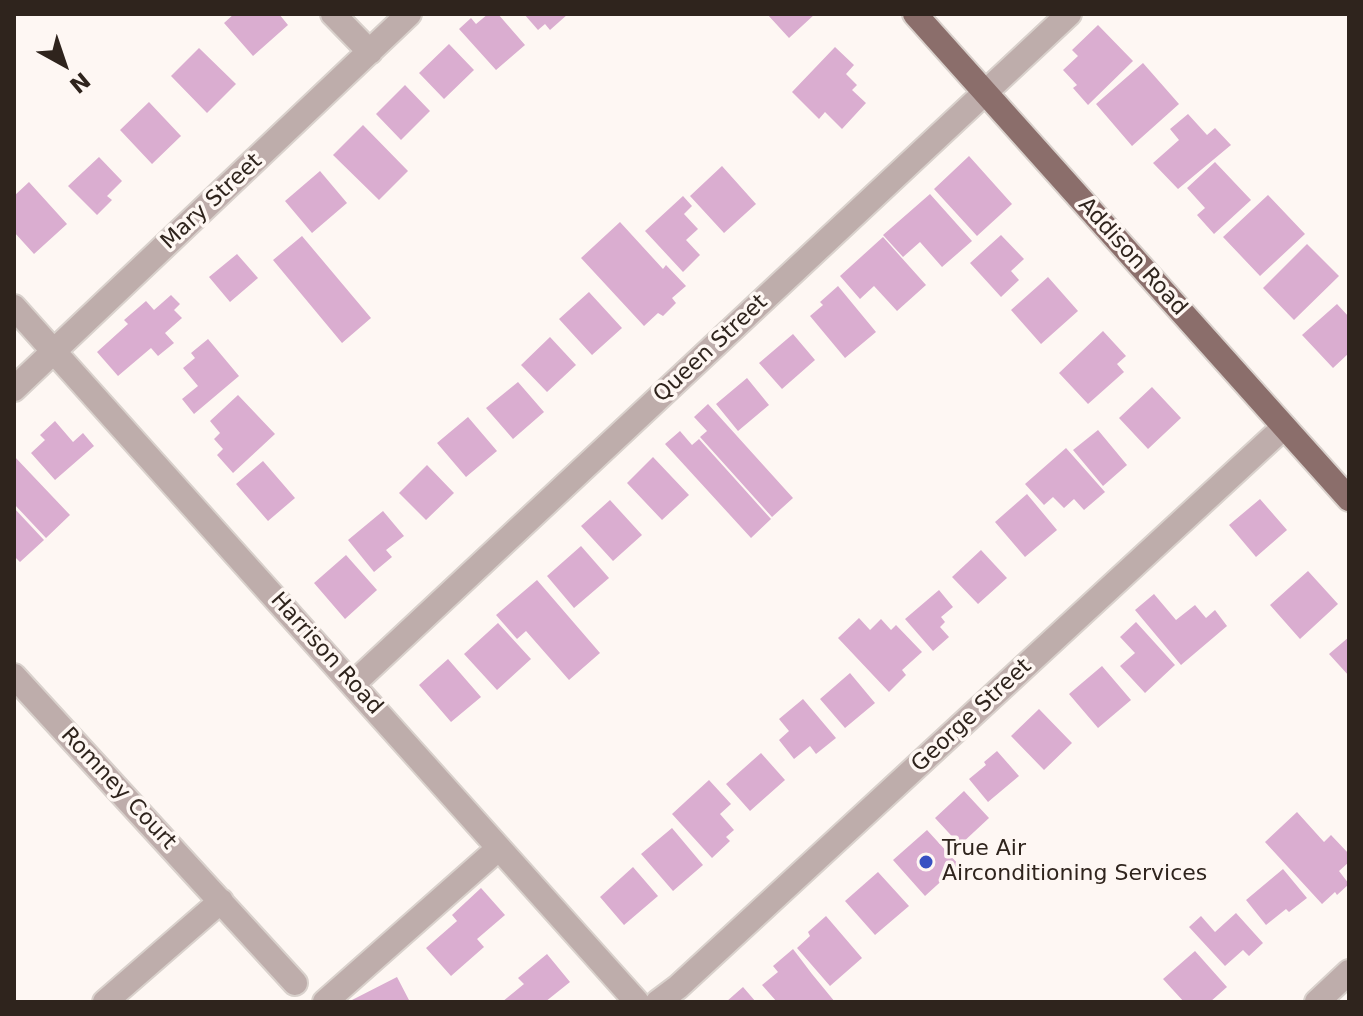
<!DOCTYPE html>
<html>
<head>
<meta charset="utf-8">
<style>
  body { margin:0 }
  #map { position:relative; width:1363px; height:1016px; overflow:hidden; background:#fef7f3; font-family:"DejaVu Sans",sans-serif }
  canvas { display:block }
  .frame { position:absolute; inset:0; border:16px solid #2f241d; pointer-events:none }
  .north { position:absolute; left:24px; top:24px; width:80px; height:80px; -webkit-text-stroke:6px #fef7f3; paint-order:stroke; rotate:140deg; font-size:22px; font-weight:700; line-height:32px; text-align:center; color:#2f241d }
  .north::after { content:''; display:block; margin:auto; width:28px; height:36px; background:#2f241d; clip-path:polygon(50% 0,100% 100%,50% 72%,0 100%) }
</style>
</head>
<body>
<div id="map">
<canvas width="1363" height="1016"></canvas>
<div class="frame"></div>
<div class="north">N</div>
</div>
<script>
const g = document.querySelector('canvas').getContext('2d');
g.lineJoin = 'round';
function paint(path, color) { g.fillStyle = color; g.fill(path, 'evenodd'); }
const shape = rows => new Path2D(rows.map(r => 'M' + r).join(''));
function trace(path, color, width, dash) { g.strokeStyle = color; g.lineWidth = width; g.lineCap = dash ? 'butt' : 'round'; g.setLineDash(dash || []); g.stroke(path); }
function write(font, color, halo, rows, align = 'center') {
  g.font = font + ' "DejaVu Sans",sans-serif'; g.lineWidth = 7; g.setLineDash([]); g.textBaseline = 'middle'; g.strokeStyle = halo; g.fillStyle = color; for (const [text, x, y, turn = 0] of rows) {
    g.save(); g.translate(x, y); g.rotate((+turn || 0) * Math.PI / 180); g.textAlign = isNaN(turn) ? turn : align; if (halo) g.strokeText(text, 0, 0); g.fillText(text, 0, 0); g.restore();
  }
}
const building = shape([
  [234,14,279,14,288,25,253,56,224,23],
  [488,14,498,14,525,45,496,70,459,29,471,18,476,24],
  [524,14,568,14,550,30,545,24,538,30],
  [767,14,815,14,789,38],
  [1098,25,1133,61,1088,105,1073,88,1077,85,1063,70,1078,56,1072,50],
  [449,44,474,70,444,99,419,73],
  [835,47,854,65,846,74,857,85,852,90,866,103,842,129,825,112,819,119,792,92],
  [199,48,236,84,207,113,171,76],
  [1143,63,1179,104,1132,146,1096,104],
  [405,85,430,111,401,140,376,114],
  [149,102,181,136,152,164,120,130],
  [1188,114,1207,135,1215,128,1231,145,1178,189,1153,163,1179,140,1170,129],
  [363,125,408,171,379,200,333,155],
  [969,156,1012,204,977,236,934,189],
  [99,157,122,181,107,196,112,200,97,215,68,186],
  [1215,162,1251,200,1214,234,1197,215,1205,208,1187,188],
  [722,166,756,204,724,233,690,196],
  [320,171,347,203,312,233,285,201],
  [29,182,67,224,34,254,14,232,14,196],
  [930,194,972,241,942,267,920,242,903,257,883,235],
  [1268,195,1305,234,1260,276,1223,237],
  [683,196,692,206,684,214,698,229,686,240,700,255,683,272,645,231],
  [620,222,663,269,666,265,686,286,672,298,676,303,663,316,658,313,644,326,581,258],
  [1001,235,1024,259,1011,271,1019,280,1001,297,970,263],
  [302,236,371,318,342,343,273,260],
  [883,237,926,285,897,311,874,286,860,299,840,276],
  [1307,244,1339,276,1294,320,1263,288],
  [237,254,258,278,230,302,209,277],
  [1048,277,1078,311,1041,344,1011,310],
  [838,286,876,332,845,358,810,316,823,305,820,302],
  [589,292,622,328,592,355,559,319],
  [171,295,180,304,174,310,182,318,165,333,174,343,158,356,151,348,118,376,97,352,128,324,124,320,146,301,154,310],
  [1337,304,1349,317,1349,353,1333,368,1302,335],
  [1103,331,1126,356,1117,364,1124,372,1088,404,1059,373],
  [793,334,815,360,782,389,759,363],
  [550,337,576,365,547,392,521,365],
  [208,339,239,376,194,414,182,399,198,386,183,368,195,358,191,353],
  [747,378,769,405,738,431,716,404],
  [518,382,544,412,513,439,486,408],
  [1152,387,1181,418,1148,449,1119,418],
  [238,395,275,434,233,473,217,455,223,449,214,439,220,433,210,421],
  [708,404,793,498,772,517,700,437,707,431,694,417],
  [468,417,497,451,466,477,437,443],
  [55,421,73,442,83,433,94,446,55,480,31,453,45,440,40,435],
  [1098,430,1127,465,1103,486,1073,450],
  [680,431,692,445,699,439,771,519,751,538,665,444],
  [1066,448,1105,492,1084,510,1074,499,1064,508,1053,497,1044,505,1025,484],
  [14,456,70,515,46,538,14,504],
  [653,457,689,495,662,520,627,483],
  [263,461,295,498,268,521,236,484],
  [427,465,454,493,426,520,399,493],
  [1027,494,1057,530,1025,557,995,522],
  [1260,499,1287,530,1256,557,1229,525],
  [610,500,642,535,613,561,581,526],
  [14,508,44,540,20,562,14,556],
  [383,511,404,536,386,550,392,557,374,572,348,540],
  [581,546,609,578,574,608,547,576],
  [981,550,1007,578,978,604,952,577],
  [346,555,377,590,345,619,314,583],
  [1308,571,1338,604,1300,639,1270,605],
  [537,580,600,653,569,680,526,631,517,639,496,615],
  [939,590,953,607,941,617,945,622,940,627,949,637,933,651,905,619],
  [1154,594,1176,620,1195,605,1206,618,1215,610,1227,626,1181,665,1135,610],
  [859,618,870,630,881,619,891,630,896,625,922,652,902,670,906,675,889,692,838,638],
  [1136,622,1175,665,1145,693,1120,666,1135,653,1120,637],
  [498,623,531,659,497,690,464,654],
  [1349,637,1349,676,1329,654],
  [448,659,481,697,451,722,419,685],
  [1102,666,1131,700,1098,728,1069,694],
  [850,673,875,703,845,728,820,699],
  [803,699,836,738,816,754,810,746,794,759,779,740,789,731,779,719],
  [1039,709,1072,743,1044,770,1011,736],
  [997,751,1019,776,988,802,969,779,986,765,984,762],
  [761,753,785,780,750,811,726,784],
  [709,780,731,804,720,814,734,830,726,837,730,841,712,858,672,814],
  [964,791,989,818,960,845,935,818],
  [1297,812,1324,842,1331,835,1349,854,1349,862,1339,871,1349,884,1337,895,1335,892,1322,904,1265,842],
  [672,828,703,865,673,891,641,854],
  [927,830,959,865,925,896,893,860],
  [633,867,658,896,624,925,600,897],
  [1283,869,1307,898,1289,912,1286,909,1266,925,1246,900],
  [878,872,909,906,875,935,845,901],
  [481,888,505,915,477,939,484,947,451,976,426,948,457,921,452,915],
  [1236,913,1263,943,1249,956,1243,950,1225,966,1189,927,1201,916,1215,932],
  [826,916,862,958,830,986,797,948,810,936,808,932],
  [793,949,812,974,835,1002,777,1002,762,985,778,972,773,966],
  [1195,951,1227,987,1210,1002,1184,1002,1163,979],
  [547,954,570,982,545,1002,502,1002,524,984,518,978],
  [397,977,410,1002,353,1002,352,1000],
  [743,987,756,1002,726,1002]
]);
const minor = shape([
  [333,14,370,52],
  [14,307,637,1002],
  [14,389,409,14],
  [14,676,295,983],
  [353,684,1069,14],
  [105,1002,221,901],
  [325,1002,499,848],
  [658,1002,678,987,1284,427],
  [1317,1002,1349,972]
]);
const major = shape([
  [915,14,1349,499]
]);
const markers = [
  [926,862,8,"#3750c2"]
];
const streetNames = [
  ["Mary Street",212,202,-43],
  ["Addison Road",1132,257,48],
  ["Queen Street",711,349,-43],
  ["Harrison Road",326,654,48],
  ["George Street",972,716,-43],
  ["Romney Court",118,789,47]
];
const poiNames = [
  ["True Air",942,849],
  ["Airconditioning Services",942,874]
];
paint(building, '#daadd0');
trace(minor, '#d9d1cc', 28);
trace(major, '#d9d1cc', 28);
trace(minor, '#beadab', 24);
trace(major, '#8b6e6b', 24);
for (const [x, y, r, color] of markers) { const dot = new Path2D(); dot.arc(x, y, r, 0, 2 * Math.PI); g.fillStyle = color; g.fill(dot); trace(dot, '#fef7f3', 3); }
write('22px', '#2f241d', '#fef7f3', streetNames);
write('22px', '#2f241d', '#fef7f3', poiNames, 'left');
</script>
</body>
</html>
